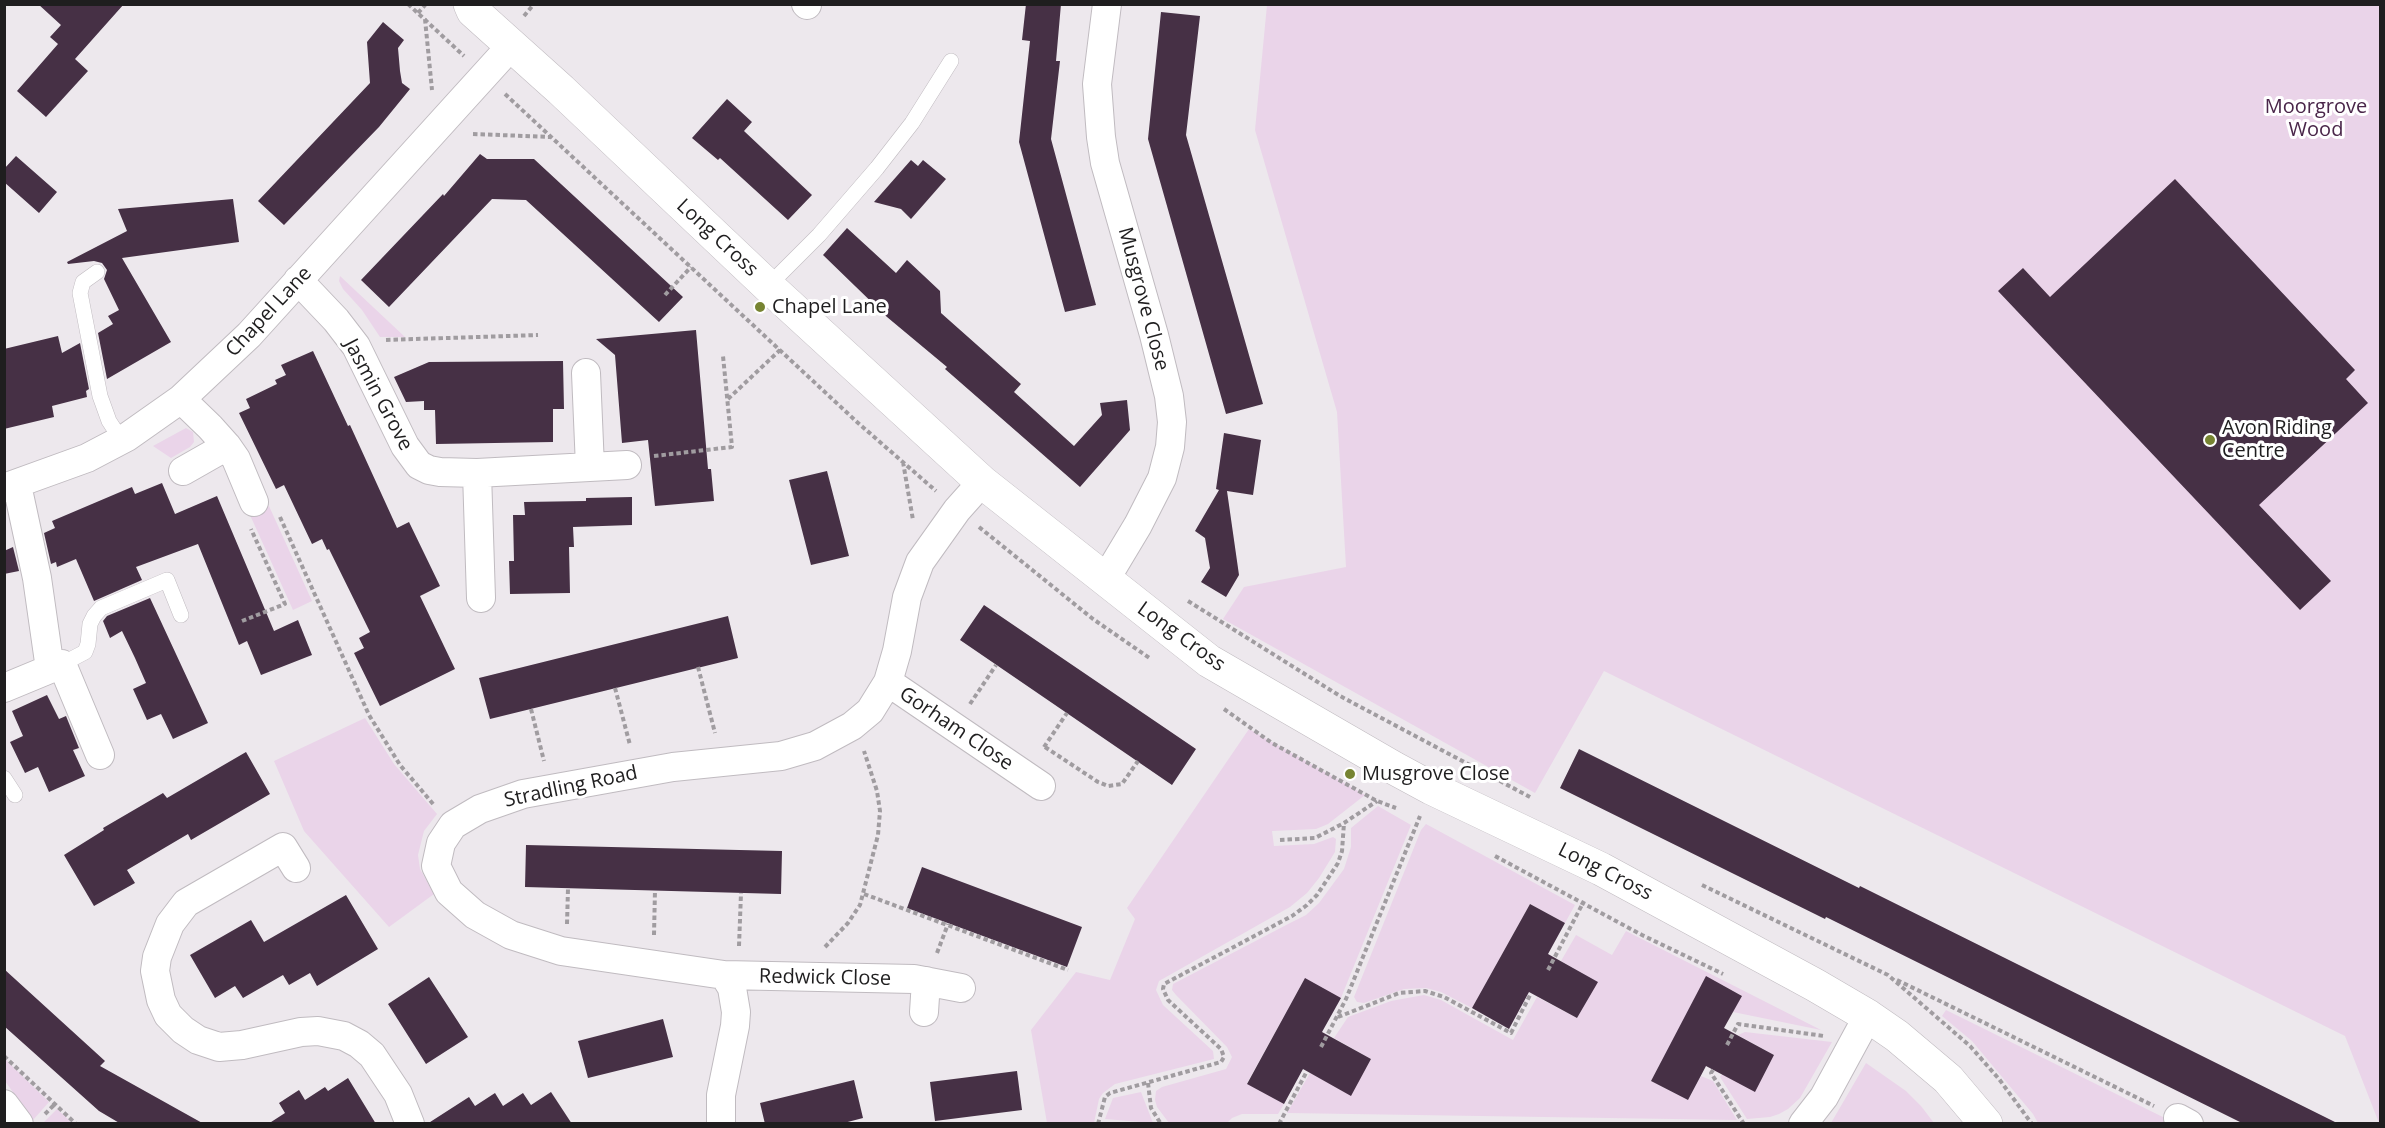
<!DOCTYPE html>
<html>
<head>
<meta charset="utf-8">
<style>
  body { margin:0 }
  #map { position:relative; width:2385px; height:1128px; overflow:hidden; background:#ede8ed; font-family:"Open Sans",sans-serif }
  canvas { display:block }
  .frame { position:absolute; inset:0; border:6px solid #1f1e1f; pointer-events:none }
</style>
</head>
<body>
<div id="map">
<canvas width="2385" height="1128"></canvas>
<div class="frame"></div>
</div>
<script>
const g = document.querySelector('canvas').getContext('2d');
g.lineJoin = 'round';
function paint(path, color) { g.fillStyle = color; g.fill(path, 'evenodd'); }
const shape = rows => new Path2D(rows.map(r => 'M' + r).join(''));
function trace(path, color, width, dash) { g.strokeStyle = color; g.lineWidth = width; g.lineCap = dash ? 'butt' : 'round'; g.setLineDash(dash || []); g.stroke(path); }
function write(font, color, halo, rows, align = 'center') {
  g.font = font + ' "Open Sans",sans-serif'; g.lineWidth = 6; g.setLineDash([]); g.textBaseline = 'middle'; g.strokeStyle = halo; g.fillStyle = color; for (const [text, x, y, turn = 0] of rows) {
    g.save(); g.translate(x, y); g.rotate((+turn || 0) * Math.PI / 180); g.textAlign = isNaN(turn) ? turn : align; if (halo) g.strokeText(text, 0, 0); g.fillText(text, 0, 0); g.restore();
  }
}
const green = shape([
  [1267,5,2380,5,2380,1123,2379,1123,2345,1036,1604,671,1535,793,1223,619,1244,587,1346,567,1337,412,1255,130],
  [340,276,405,337,380,337,362,310,343,289,339,281],
  [186,428,193,432,194,442,190,447,171,458,153,446],
  [269,506,312,601,293,610,250,515],
  [365,718,394,764,437,814,424,831,418,855,420,869,434,894,389,927,304,831,274,761],
  [1249,729,1365,795,1328,824,1316,829,1272,831,1274,846,1314,844,1333,837,1336,839,1335,852,1319,878,1307,893,1290,907,1159,981,1156,990,1163,1005,1213,1051,1214,1059,1115,1084,1103,1093,1099,1099,1094,1123,1047,1123,1031,1030,1076,972,1110,980,1135,919,1127,908],
  [1378,806,1411,825,1345,988,1341,998,1304,980,1247,1083,1284,1104,1278,1114,1242,1114,1232,1118,1227,1123,1169,1123,1157,1107,1155,1100,1156,1091,1162,1087,1226,1069,1232,1057,1227,1047,1176,995,1172,990,1173,984,1292,922,1306,915,1319,903,1344,869,1351,847,1351,828],
  [1426,824,1575,905,1565,923,1530,904,1472,1008,1441,992,1426,988,1404,989,1364,1003,1357,1002,1354,997,1421,830],
  [1626,931,1821,1030,1733,1012,1741,995,1706,977,1651,1081,1688,1100,1701,1076,1713,1081,1737,1120,1287,1113,1310,1073,1351,1095,1371,1059,1334,1038,1348,1017,1391,1001,1424,995,1441,1000,1513,1040,1537,997,1577,1018,1597,982,1561,961,1576,935,1612,955],
  [1946,1010,2175,1123,2038,1123,2033,1114,1972,1041,1942,1016],
  [1745,1032,1832,1042,1800,1098,1788,1109,1779,1114,1770,1117,1747,1119,1720,1077,1722,1074,1755,1091,1774,1055,1738,1035],
  [5,1059,49,1102,33,1120,5,1081],
  [1866,1063,1906,1091,1921,1106,1934,1123,1831,1123],
  [1141,1092,1153,1123,1105,1119,1113,1098],
  [57,1109,72,1123,43,1123]
]);
const building = shape([
  [38,4,124,4,75,59,88,71,46,117,17,91,58,44,50,37,61,25],
  [1026,4,1061,4,1056,61,1060,61,1051,139,1096,305,1065,312,1019,142,1030,41,1022,40],
  [1161,12,1200,16,1186,135,1263,404,1226,414,1148,139],
  [383,22,404,40,398,48,400,71,402,83,410,89,379,127,284,225,258,201,370,83,367,42],
  [727,99,752,122,744,131,812,195,788,220,720,158,718,160,692,138],
  [480,154,487,159,534,159,683,297,659,322,526,200,492,199,389,307,361,280,443,194,444,196],
  [16,156,57,192,39,213,4,182,4,169],
  [911,160,918,166,923,160,946,179,911,219,901,209,874,202],
  [2175,179,2355,370,2346,379,2368,403,2259,505,2331,581,2300,610,1998,291,2023,268,2050,297],
  [233,199,239,242,122,258,171,342,107,379,98,333,113,324,108,316,119,310,104,279,107,270,102,263,94,261,68,264,67,262,127,231,118,209],
  [847,228,896,273,907,260,940,291,941,313,1021,384,1014,392,1074,446,1102,415,1100,403,1127,400,1130,430,1080,487,945,369,947,367,887,317,823,255],
  [696,330,708,469,711,469,714,501,655,506,648,440,622,443,615,355,596,339],
  [58,336,62,353,80,343,89,389,86,391,87,397,52,406,54,417,4,429,4,349],
  [313,351,348,426,350,425,397,528,409,522,440,586,420,596,455,669,380,706,354,653,364,648,359,638,370,632,329,549,327,550,322,539,312,544,284,485,276,489,239,413,250,408,246,399,277,384,275,380,286,375,281,365],
  [563,361,564,409,553,409,553,442,436,444,435,410,424,410,424,401,406,402,394,377,429,362],
  [1224,433,1261,440,1253,495,1227,491,1239,575,1226,597,1201,582,1210,568,1205,538,1195,531,1219,490,1216,489],
  [827,471,849,556,811,565,789,480],
  [162,483,175,514,217,496,274,631,298,620,312,655,261,675,247,641,239,645,198,544,136,567,142,580,94,601,76,559,57,567,56,562,51,564,44,533,55,528,52,521,132,487,135,494],
  [632,497,632,525,573,527,574,547,569,547,570,593,510,594,509,561,514,561,513,515,525,515,524,502,586,501,586,498],
  [13,547,19,571,4,574,4,551],
  [150,598,208,723,173,739,161,714,147,720,133,689,146,683,135,658,122,631,110,638,103,621,107,616],
  [984,605,1196,749,1172,785,960,640],
  [728,616,738,658,490,719,479,678],
  [47,695,59,719,66,716,79,748,73,750,85,776,49,792,38,767,25,773,10,742,23,736,12,711],
  [1579,749,1859,888,1860,886,2339,1124,2244,1124,1826,917,1825,919,1560,788],
  [246,752,270,794,191,840,188,834,127,870,135,883,94,906,64,855,104,830,103,828,163,793,167,798],
  [526,845,782,851,781,894,525,887],
  [922,867,1082,927,1067,967,907,908],
  [346,895,378,949,317,986,310,973,289,985,283,975,243,998,235,986,215,998,190,955,251,920,264,942],
  [1530,904,1565,923,1548,954,1598,982,1577,1018,1529,992,1509,1029,1472,1008],
  [4,969,105,1061,100,1066,204,1124,121,1124,99,1111,4,1026],
  [1706,976,1742,996,1724,1028,1774,1055,1755,1092,1706,1066,1688,1100,1651,1081],
  [429,977,468,1037,426,1064,388,1004],
  [1305,978,1341,998,1322,1032,1371,1059,1351,1096,1303,1069,1284,1104,1247,1084],
  [663,1019,673,1057,588,1078,578,1041],
  [1017,1071,1022,1110,935,1121,930,1082],
  [348,1078,376,1124,268,1124,285,1113,279,1103,299,1090,305,1100,325,1087,328,1091],
  [854,1080,863,1118,840,1124,765,1124,760,1103],
  [551,1092,572,1124,427,1124,469,1097,475,1106,495,1093,503,1106,523,1093,531,1105]
]);
const path = shape([
  [408,4,464,56],
  [418,13,426,4],
  [524,16,534,4],
  [425,19,432,90],
  [505,94,857,422,936,491],
  [473,134,551,137],
  [665,295,691,267],
  [386,340,538,335],
  [728,399,780,350],
  [654,456,732,447,723,356],
  [903,462,913,520],
  [280,517,369,715,400,765,434,805],
  [979,527,1093,619,1151,659],
  [1188,601,1340,696,1530,797],
  [242,621,285,604,251,529],
  [698,667,715,733],
  [615,688,630,745],
  [970,704,996,665],
  [531,709,544,761],
  [1224,709,1272,743,1377,801,1396,808],
  [1044,747,1067,713],
  [1045,747,1098,782,1108,786,1122,784,1138,761],
  [1280,840,1315,838,1344,823,1377,801],
  [1495,856,1642,935,1723,974],
  [1702,885,1888,975,1970,1046,1999,1079,2032,1124],
  [864,894,1068,970],
  [567,924,568,889],
  [654,935,655,890],
  [739,946,741,893],
  [825,947,848,923,860,905,878,835,880,811,877,791,864,751],
  [937,953,948,924],
  [1548,970,1584,901],
  [1897,980,2154,1106],
  [1338,1017,1399,993,1425,991,1444,997,1511,1033,1531,993],
  [1727,1045,1738,1024,1824,1036],
  [1321,1047,1346,999,1420,816],
  [4,1056,76,1124],
  [1713,1070,1711,1073,1744,1124],
  [1148,1083,1151,1108,1161,1124],
  [45,1114,55,1104],
  [1098,1124,1105,1097,1110,1093,1221,1062,1224,1057,1221,1049,1168,1000,1163,989,1164,984,1292,916,1307,905,1317,895,1338,863,1342,851,1344,823],
  [1279,1124,1307,1071]
]);
const service = shape([
  [97,272,83,282,80,293,100,396,109,421,122,441],
  [768,286,819,235,877,168,912,123,951,61],
  [62,664,85,652,88,644,90,624,94,616,101,608,167,580,181,615],
  [4,778,15,795]
]);
const minor = shape([
  [806,4,807,5],
  [298,280,336,320,356,346,405,446,419,465,429,470,440,472,477,473,627,465],
  [586,373,590,467],
  [181,399,210,427,227,446,236,459,254,502],
  [183,471,227,446],
  [477,473,481,598],
  [17,485,37,578,50,669],
  [4,488,87,458,127,437,181,399,249,335,511,46],
  [1105,580,1138,525,1162,478,1170,447,1172,422,1169,396,1154,335,1105,163,1101,137,1097,84,1107,4],
  [888,682,1041,786],
  [4,688,62,664,100,755],
  [296,868,283,847,186,903,170,924,157,957,155,971,161,1000,168,1015,183,1030,198,1040,219,1047,242,1045,301,1032,318,1031,344,1036,359,1044,372,1055,398,1094,410,1124],
  [724,975,914,979,961,988],
  [924,1012,926,981],
  [4,1104,19,1124],
  [2178,1118,2189,1124],
  [721,1124,721,1095,735,1026,736,1012,732,988,724,975,561,951,511,935,475,915,449,892,436,866,441,843,453,825,480,809,523,794,673,767,781,756,815,746,852,726,870,711,888,682,897,651,907,597,920,562,957,510,982,482],
  [1803,1124,1824,1097,1868,1016]
]);
const tertiary = shape([
  [470,4,473,11,561,90,768,286,982,482,1209,661,1394,768,1431,788,1601,869,1815,985,1868,1016,1897,1036,1948,1079,1986,1124]
]);
const markers = [
  [760,307,6,"#778432"],
  [2210,440,6,"#778432"],
  [1350,774,6,"#778432"]
];
const parkNames = [
  ["Moorgrove",2316,107],
  ["Wood",2316,130]
];
const streetNames = [
  ["Long Cross",717,238,43],
  ["Musgrove Close",1143,299,75],
  ["Chapel Lane",269,312,-47],
  ["Jasmin Grove",378,395,62],
  ["Long Cross",1181,637,36],
  ["Gorham Close",956,729,34],
  ["Stradling Road",571,787,-12],
  ["Long Cross",1605,872,27],
  ["Redwick Close",825,978,1]
];
const poiNames = [
  ["Chapel Lane",772,307],
  ["Avon Riding",2222,428],
  ["Centre",2222,451],
  ["Musgrove Close",1362,774]
];
paint(green, '#ead4e9');
paint(building, '#463045');
trace(service, '#c0bbc0', 16);
trace(minor, '#c0bbc0', 30);
trace(tertiary, '#c0bbc0', 34);
trace(path, '#a09ca0', 4, [4.5, 3]);
trace(service, '#fff', 15);
trace(minor, '#fff', 28);
trace(tertiary, '#fff', 33);
for (const [x, y, r, color] of markers) { const dot = new Path2D(); dot.arc(x, y, r, 0, 2 * Math.PI); g.fillStyle = color; g.fill(dot); trace(dot, '#fff', 2); }
write('20px', '#4a264a', '#fff', parkNames);
write('20px', '#1f1e1f', '#fff', streetNames);
write('20px', '#1f1e1f', '#fff', poiNames, 'left');
</script>
</body>
</html>
